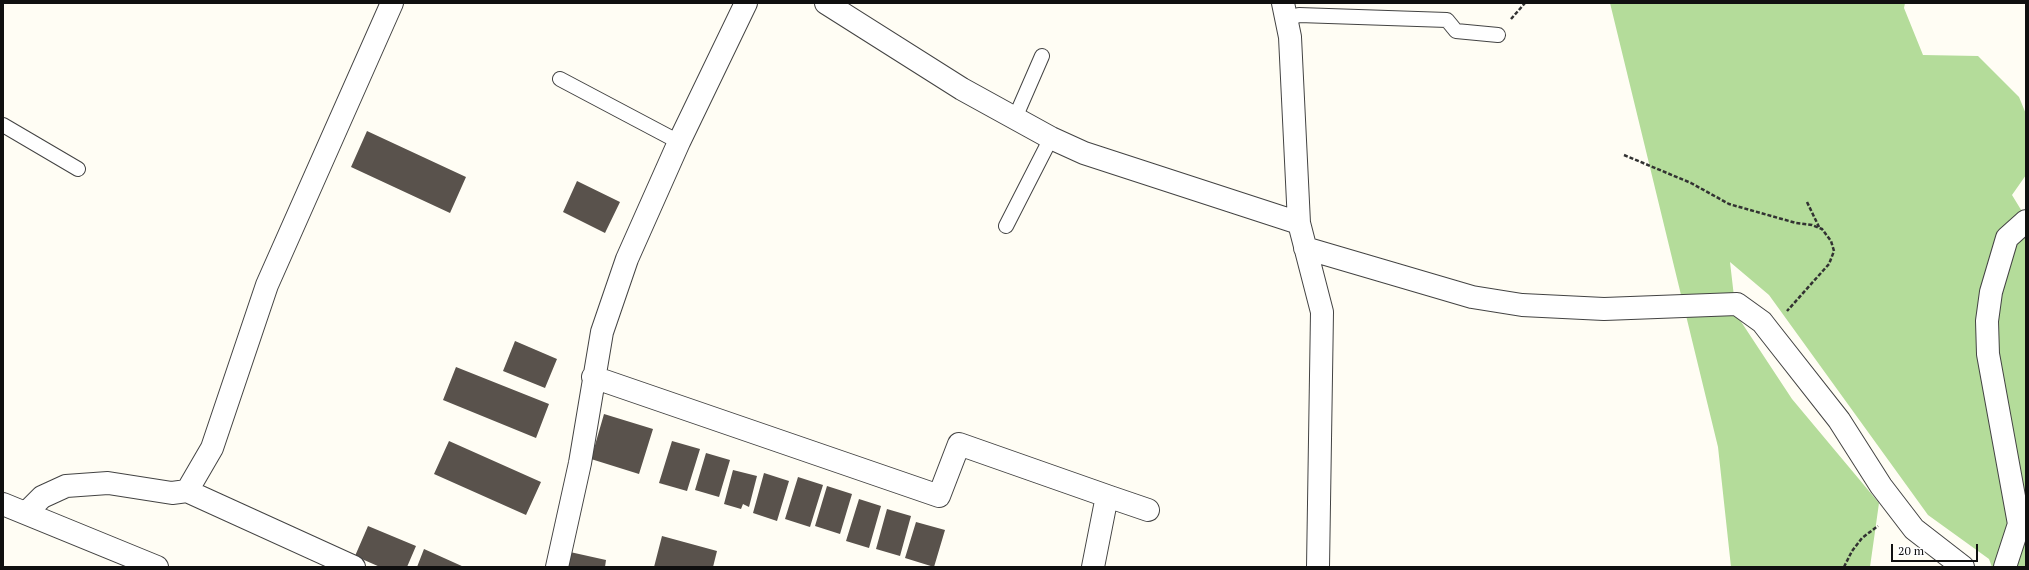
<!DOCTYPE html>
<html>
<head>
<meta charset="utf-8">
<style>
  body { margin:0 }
  #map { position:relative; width:2029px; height:570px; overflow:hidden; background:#fffdf4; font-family:"PT Serif",serif }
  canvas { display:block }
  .frame { position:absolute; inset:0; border:4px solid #101010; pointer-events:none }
  .scale { position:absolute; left:1891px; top:544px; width:87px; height:18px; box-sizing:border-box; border:2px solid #101010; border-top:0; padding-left:5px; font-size:12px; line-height:14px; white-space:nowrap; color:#101010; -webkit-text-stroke:3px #fff; paint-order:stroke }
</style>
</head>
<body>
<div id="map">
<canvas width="2029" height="570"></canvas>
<div class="frame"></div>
<div class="scale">20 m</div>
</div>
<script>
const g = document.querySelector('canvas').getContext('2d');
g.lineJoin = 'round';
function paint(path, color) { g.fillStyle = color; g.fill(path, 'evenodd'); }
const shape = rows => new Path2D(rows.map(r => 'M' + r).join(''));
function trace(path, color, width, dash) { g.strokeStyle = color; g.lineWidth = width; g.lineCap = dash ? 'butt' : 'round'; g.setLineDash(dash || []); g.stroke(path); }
const forest = shape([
  [1610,3,1905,3,1904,8,1923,55,1978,56,2019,97,2026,114,2026,175,2012,195,2026,218,2026,567,1992,567,1989,559,1928,515,1769,295,1730,262,1736,314,1792,399,1879,503,1870,567,1731,567,1718,447]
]);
const building = shape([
  [367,131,466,177,450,213,351,167],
  [577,181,620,202,605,233,563,212],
  [515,341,557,359,545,388,503,371],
  [456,367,549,404,536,438,443,400],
  [604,414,653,429,639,474,591,459],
  [449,441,541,482,526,515,434,474],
  [672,441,700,449,687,491,659,483],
  [706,453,730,460,719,497,695,490],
  [733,470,757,476,749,507,743,504,741,509,724,504],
  [764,473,789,481,777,521,753,513],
  [798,477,823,485,810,527,785,519],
  [827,486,852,494,840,534,815,526],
  [859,499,881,506,869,548,846,541],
  [887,509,911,516,900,556,876,549],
  [916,522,945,530,934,567,905,558],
  [368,526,416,546,407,567,380,567,355,556],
  [662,536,717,551,713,567,654,567],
  [424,549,464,567,417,567],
  [570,552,606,560,605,567,567,567]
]);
const path = shape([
  [1511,19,1525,3],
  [1624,155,1691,183,1729,204,1796,223,1812,225,1822,229,1831,241,1834,251,1829,264,1787,311],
  [1807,202,1819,227],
  [1844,567,1852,551,1862,538,1878,526]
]);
const lane = shape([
  [1286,19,1299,15,1447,20,1456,31,1498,35],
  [560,79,679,142],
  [1015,118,1042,56],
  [3,125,78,169],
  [1006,226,1051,138]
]);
const street = shape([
  [826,3,962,89,1051,138,1084,153,1299,223],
  [1283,3,1290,37,1299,223,1322,312,1318,567],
  [1305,248,1472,297,1522,305,1604,309,1737,304,1762,322,1769,331,1839,420,1881,486,1914,529,1963,567],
  [593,377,939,496,959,444,1107,496,1093,567],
  [187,491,354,567],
  [1107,496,1148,510],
  [3,504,157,567],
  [26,513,42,497,66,486,108,483,172,493,187,491,212,448,267,285,392,3],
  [557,567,580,463,602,332,627,259,679,142,746,3],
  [2005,567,2019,524,1988,354,1987,321,1991,292,2007,238,2026,221]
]);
paint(forest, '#b4dc9a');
paint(building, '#59524c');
trace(lane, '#434343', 16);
trace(street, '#434343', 24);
trace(path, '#323232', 2.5, [4, 2]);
trace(lane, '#fff', 14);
trace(street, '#fff', 22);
</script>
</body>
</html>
